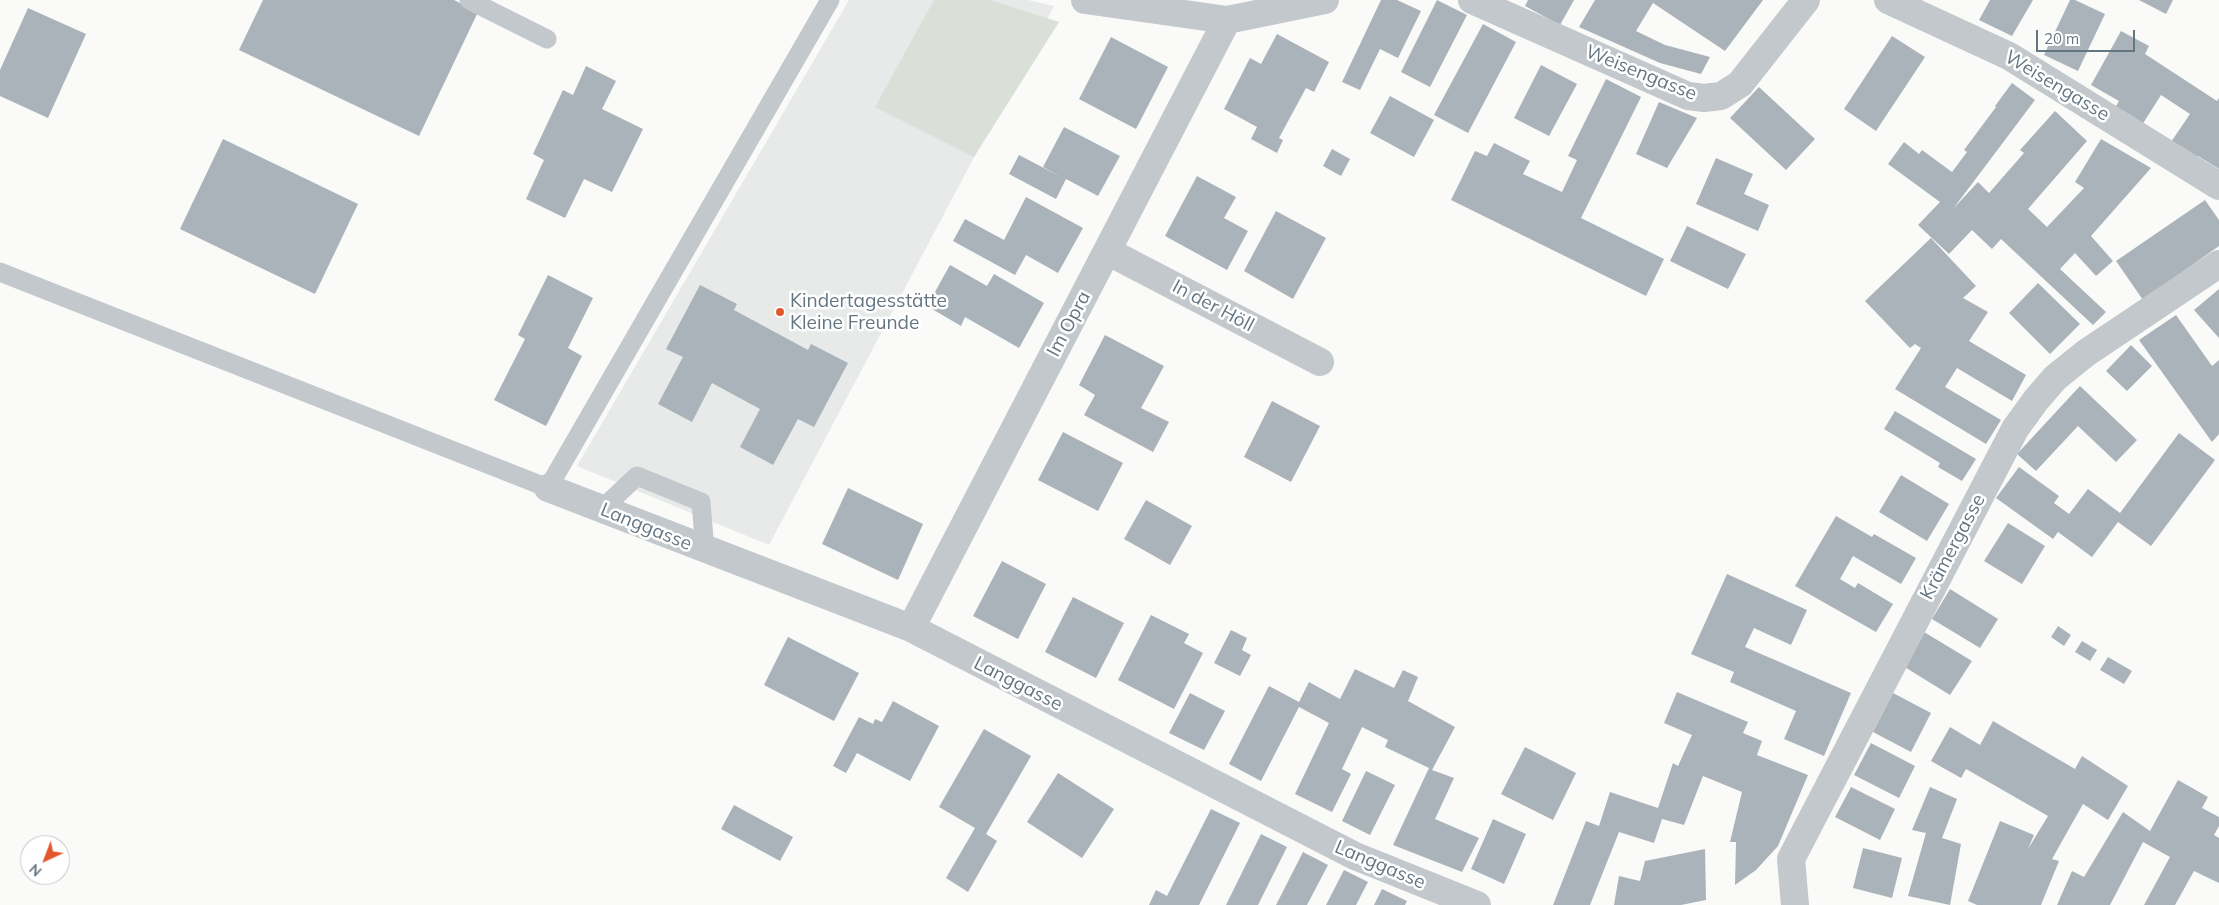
<!DOCTYPE html>
<html>
<head>
<meta charset="utf-8">
<style>
  body { margin:0 }
  #map { position:relative; width:2219px; height:905px; overflow:hidden; background:#fafaf8; font-family:Mulish,sans-serif }
  canvas { display:block }
  .north { position:absolute; left:20px; top:835px; width:50px; height:50px; box-sizing:border-box; background:#fff; border:1px solid #c1c8cd; border-radius:50%; rotate:223deg; font-size:14px; font-weight:700; line-height:20px; text-align:center; color:#657683 }
  .north::after { content:''; display:block; margin:auto; width:18px; height:22px; background:#e4572e; clip-path:polygon(50% 0,100% 100%,50% 72%,0 100%) }
  .scale { position:absolute; left:2036px; top:30px; width:99px; height:22px; box-sizing:border-box; border:2px solid #657683; border-top:0; padding-left:6px; font-size:15px; line-height:18px; white-space:nowrap; color:#657683; -webkit-text-stroke:4px #fff; paint-order:stroke }
</style>
</head>
<body>
<div id="map">
<canvas width="2219" height="905"></canvas>
<div class="north">N</div>
<div class="scale">20 m</div>
</div>
<script>
const g = document.querySelector('canvas').getContext('2d');
g.lineJoin = 'round';
function paint(path, color) { g.fillStyle = color; g.fill(path, 'evenodd'); }
const shape = rows => new Path2D(rows.map(r => 'M' + r).join(''));
function trace(path, color, width, dash) { g.strokeStyle = color; g.lineWidth = width; g.lineCap = dash ? 'butt' : 'round'; g.setLineDash(dash || []); g.stroke(path); }
function write(font, color, halo, rows, align = 'center') {
  g.font = font + ' Mulish,sans-serif'; g.lineWidth = 5; g.setLineDash([]); g.textBaseline = 'middle'; g.strokeStyle = halo; g.fillStyle = color; for (const [text, x, y, turn = 0] of rows) {
    g.save(); g.translate(x, y); g.rotate((+turn || 0) * Math.PI / 180); g.textAlign = isNaN(turn) ? turn : align; if (halo) g.strokeText(text, 0, 0); g.fillText(text, 0, 0); g.restore();
  }
}
const built = shape([
  [849,0,1028,0,1054,6,769,545,577,466]
]);
const green = shape([
  [934,0,990,0,1059,22,974,157,875,107]
]);
const building = shape([
  [263,0,454,0,478,12,419,136,239,50],
  [1381,0,1397,0,1421,11,1398,58,1380,49,1360,90,1342,82],
  [1437,0,1467,15,1430,87,1401,72],
  [1528,0,1574,0,1560,25,1525,6],
  [1595,0,1763,0,1725,51,1653,3,1636,31,1665,45,1710,57,1701,74,1660,63,1579,27],
  [1990,0,2033,0,2012,36,1979,20],
  [2070,0,2075,0,2105,14,2078,71,2044,55],
  [2139,0,2173,0,2166,14],
  [28,8,86,34,48,118,0,96,0,70],
  [1483,24,1516,42,1468,133,1434,115],
  [2121,31,2149,46,2145,54,2217,101,2219,98,2219,169,2198,156,2196,158,2171,142,2190,114,2161,95,2142,125,2115,108,2119,101,2091,85],
  [1277,34,1329,62,1314,92,1306,88,1279,138,1283,140,1277,153,1251,139,1257,127,1224,109,1250,58,1261,64],
  [1892,36,1925,57,1876,131,1844,109],
  [1111,37,1168,67,1136,129,1079,99],
  [1541,65,1577,84,1549,136,1514,118],
  [586,66,616,81,602,109,643,129,612,192,584,179,565,218,526,199,544,160,533,154,563,90,573,95],
  [1606,79,1641,97,1581,218,1664,259,1646,296,1451,200,1475,151,1487,156,1494,143,1530,161,1523,174,1562,192,1577,160,1568,156],
  [2012,83,2035,100,1953,209,1978,182,1989,193,2024,153,2020,150,2055,111,2087,141,2028,209,2047,227,2084,188,2075,182,2101,139,2151,168,2091,236,2113,261,2096,276,2075,253,2060,269,2106,312,2093,325,2001,239,1992,249,1972,230,1949,254,1918,225,1940,202,1888,164,1904,142,1919,154,1922,150,1952,172,1967,152,1964,150,1996,107,1995,106],
  [1759,87,1815,139,1786,170,1730,118],
  [1390,96,1434,120,1414,157,1370,133],
  [1659,102,1697,118,1667,168,1636,154],
  [1064,127,1120,156,1098,196,1066,179,1056,199,1009,174,1019,155,1061,177,1043,167],
  [223,139,358,204,315,294,180,229],
  [1332,149,1350,159,1341,176,1323,166],
  [1716,158,1753,174,1744,194,1769,205,1758,231,1696,204],
  [1197,176,1236,197,1224,218,1248,231,1227,270,1165,236],
  [1026,197,1083,228,1058,273,1026,255,1015,275,953,241,965,219,1004,240],
  [2205,200,2219,220,2219,246,2143,300,2116,261],
  [1276,211,1326,238,1293,299,1244,271],
  [1687,226,1746,254,1728,289,1670,261],
  [1931,238,1976,286,1963,298,1988,312,1969,341,2026,375,2012,401,1957,368,1945,387,2001,420,1986,444,1895,389,1921,348,1915,344,1910,348,1865,301],
  [950,265,987,286,994,274,1044,303,1019,348,965,317,961,326,927,306],
  [548,275,593,298,568,348,582,356,546,426,494,400,525,339,518,335],
  [2038,283,2080,324,2050,354,2009,313],
  [700,285,737,304,734,310,808,350,811,344,848,363,814,427,798,419,773,465,740,447,760,409,712,383,692,422,658,404,683,357,666,349],
  [2219,289,2219,338,2194,310],
  [2176,315,2212,366,2219,360,2219,434,2212,442,2139,340],
  [1105,335,1164,366,1141,408,1169,422,1153,452,1084,415,1095,395,1079,385],
  [2131,345,2152,366,2127,391,2106,371],
  [2080,386,2137,440,2116,462,2078,426,2036,471,2017,454],
  [1272,401,1320,426,1291,482,1244,457],
  [1895,411,1976,459,1962,481,1938,467,1940,463,1884,429],
  [1063,432,1123,463,1098,511,1038,480],
  [2179,433,2215,460,2151,546,2118,522,2092,557,2058,532,2053,539,1996,498,2019,467,2059,496,2054,503,2069,514,2088,489,2120,513],
  [1901,475,1949,504,1927,541,1879,512],
  [848,488,923,524,898,580,822,544],
  [1146,500,1192,526,1170,565,1124,539],
  [1836,516,1872,537,1874,534,1916,558,1901,584,1853,556,1840,579,1855,588,1858,583,1893,604,1876,632,1795,586],
  [2008,523,2045,546,2022,584,1984,561],
  [1002,561,1046,584,1018,639,973,616],
  [1727,574,1807,610,1791,645,1754,628,1745,647,1851,693,1824,756,1784,739,1796,711,1730,682,1734,672,1691,654],
  [1950,589,1998,619,1980,648,1932,619],
  [1073,597,1124,623,1096,678,1045,652],
  [1151,615,1189,634,1184,643,1203,653,1174,709,1118,680],
  [2058,626,2071,635,2064,646,2051,637],
  [1231,630,1247,638,1242,650,1251,655,1240,676,1214,663],
  [1924,632,1972,661,1950,695,1903,666],
  [788,637,859,673,834,721,764,685],
  [2082,641,2097,650,2090,661,2075,652],
  [2108,657,2132,671,2124,684,2100,670],
  [1355,669,1394,688,1403,670,1418,677,1408,701,1455,727,1432,770,1454,778,1435,819,1479,838,1462,872,1393,845,1429,768,1385,747,1388,740,1362,727,1342,769,1351,774,1332,812,1295,794,1329,723,1299,707,1261,781,1229,764,1269,686,1299,702,1309,682,1340,699],
  [1677,692,1748,722,1743,733,1762,741,1757,755,1808,775,1778,846,1756,870,1735,885,1736,842,1730,842,1742,792,1703,776,1684,825,1662,819,1654,843,1619,832,1590,905,1553,905,1586,821,1599,826,1610,792,1658,808,1673,763,1678,766,1692,735,1664,723],
  [1190,693,1225,711,1204,750,1169,733],
  [1893,693,1931,713,1911,752,1873,732],
  [893,701,939,726,910,781,857,753,846,773,833,766,859,717,873,724,875,719,882,722],
  [1993,721,2075,769,2082,756,2128,786,2108,820,2083,804,2052,859,2059,861,2041,905,1977,905,1968,901,2000,821,2034,835,2028,849,2048,816,1966,769,1961,778,1931,761,1950,727,1980,745],
  [984,729,1031,756,986,834,997,841,968,892,946,878,975,828,939,807],
  [1871,743,1915,766,1899,798,1854,775],
  [1525,747,1576,773,1553,820,1501,794],
  [1366,771,1395,785,1370,835,1342,821],
  [1058,773,1114,809,1082,858,1027,822],
  [2178,780,2208,797,2202,808,2219,817,2219,826,2214,835,2219,838,2219,883,2194,871,2175,905,2144,905,2170,857,2143,842,2110,905,2057,905,2072,871,2084,877,2123,812,2150,831],
  [1851,787,1895,809,1880,840,1835,817],
  [1930,787,1957,799,1942,838,1961,844,1950,905,1908,896,1926,833,1912,830],
  [734,805,793,837,780,861,721,829],
  [1211,809,1240,823,1199,905,1149,905,1156,890,1167,896],
  [1493,819,1526,834,1504,884,1471,869],
  [1261,834,1287,847,1258,905,1226,905],
  [1863,848,1902,858,1892,898,1853,888],
  [1705,849,1706,900,1681,905,1614,905,1619,876,1640,881,1645,861],
  [1303,852,1328,865,1307,905,1276,905],
  [1344,870,1368,882,1356,905,1326,905],
  [1382,889,1407,901,1405,905,1374,905]
]);
const service = shape([
  [469,0,547,39],
  [0,272,548,488,830,0],
  [602,509,637,476,701,502,705,551]
]);
const minor = shape([
  [1085,0,1227,20,1325,0],
  [1472,0,1688,96,1704,98,1721,96,1740,84,1806,0],
  [1888,0,2009,56,2219,186],
  [1107,251,1320,362],
  [548,488,911,628,1355,856,1477,905],
  [911,628,1227,20],
  [1795,905,1791,859,2015,429,2036,400,2055,378,2086,353,2219,264]
]);
const markers = [
  [780,312,5,"#e4572e"]
];
const streetNames = [
  ["Weisengasse",1641,73,22],
  ["Weisengasse",2057,86,31],
  ["In der Höll",1213,306,28],
  ["Im Opra",1069,324,-62],
  ["Langgasse",646,527,22],
  ["Krämergasse",1953,547,-62],
  ["Langgasse",1018,684,27],
  ["Langgasse",1380,865,23]
];
const poiNames = [
  ["Kindertagesstätte",790,301],
  ["Kleine Freunde",790,323]
];
paint(built, '#e8e9e9');
paint(green, '#dadfd7');
paint(building, '#aab3b9');
trace(service, '#c3c8cc', 19);
trace(minor, '#c3c8cc', 28);
for (const [x, y, r, color] of markers) { const dot = new Path2D(); dot.arc(x, y, r, 0, 2 * Math.PI); g.fillStyle = color; g.fill(dot); trace(dot, '#fff', 2); }
write('19px', '#657683', '#fff', streetNames);
write('19px', '#657683', '#fff', poiNames, 'left');
</script>
</body>
</html>
